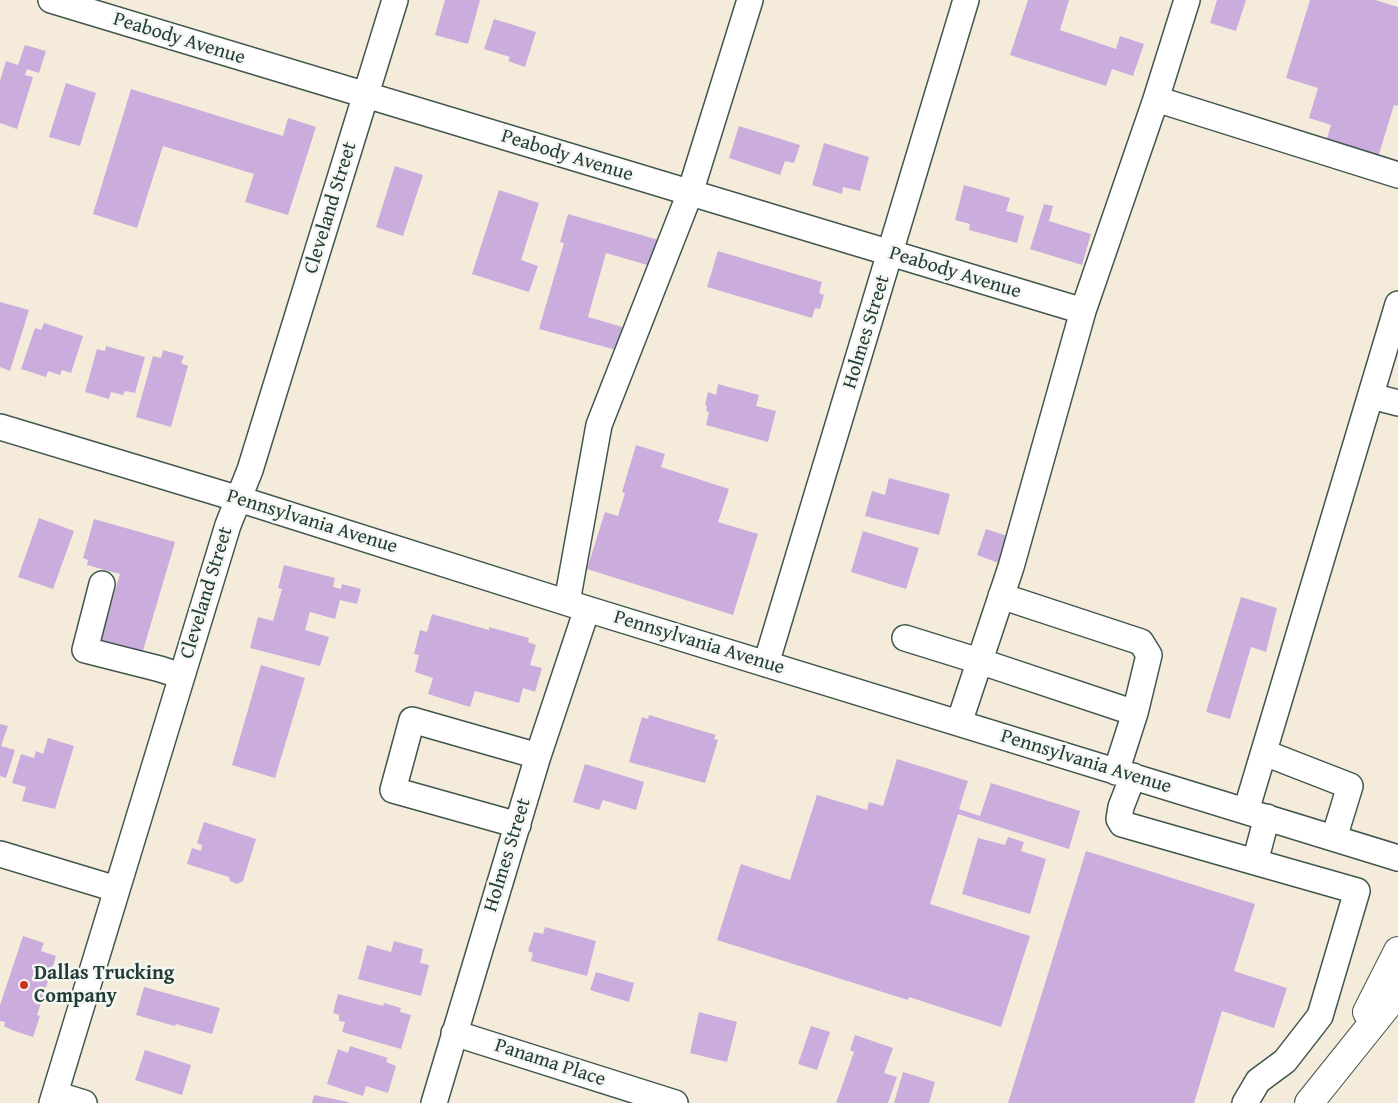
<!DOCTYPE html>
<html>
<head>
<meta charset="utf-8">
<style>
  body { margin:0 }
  canvas { display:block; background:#f4ebdb }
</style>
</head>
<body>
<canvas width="1398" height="1103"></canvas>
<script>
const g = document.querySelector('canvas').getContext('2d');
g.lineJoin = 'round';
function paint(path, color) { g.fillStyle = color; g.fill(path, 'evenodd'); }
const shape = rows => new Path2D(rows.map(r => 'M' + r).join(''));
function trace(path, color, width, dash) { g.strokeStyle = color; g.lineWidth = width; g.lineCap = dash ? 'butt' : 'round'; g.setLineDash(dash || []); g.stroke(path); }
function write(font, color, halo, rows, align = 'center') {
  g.font = font + ' "Gentium Book Plus",serif'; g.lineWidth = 5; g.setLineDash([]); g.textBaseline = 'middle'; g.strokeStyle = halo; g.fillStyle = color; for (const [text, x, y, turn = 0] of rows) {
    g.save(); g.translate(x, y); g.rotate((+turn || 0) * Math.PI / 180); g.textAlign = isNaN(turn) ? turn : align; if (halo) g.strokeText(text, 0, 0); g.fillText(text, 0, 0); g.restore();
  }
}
const building = shape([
  [445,0,480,0,468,44,435,35],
  [1028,0,1069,0,1060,30,1116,49,1120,36,1144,44,1133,76,1112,69,1106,86,1010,55],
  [1217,0,1246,0,1236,31,1210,23],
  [1310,0,1375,0,1398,7,1398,106,1394,105,1378,157,1326,142,1331,125,1309,118,1318,88,1286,78],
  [494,19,536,32,525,67,508,61,510,57,484,49],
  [25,45,46,51,39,73,27,69,25,75,33,77,17,129,0,123,0,81,6,61,18,65],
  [66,83,96,93,80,146,49,137],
  [131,89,283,136,288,118,316,127,288,215,245,202,254,174,163,146,137,228,93,214],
  [739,126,800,145,794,163,785,161,780,175,729,158],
  [824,143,869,157,860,191,843,187,842,194,812,185],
  [395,166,423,175,403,236,376,227],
  [964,185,1010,198,1006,211,1024,216,1017,243,969,230,970,224,955,220],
  [499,190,539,203,521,260,538,266,529,292,472,274],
  [1044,204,1053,206,1049,221,1091,234,1082,265,1030,249],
  [568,214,659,240,651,266,606,253,588,317,626,328,620,351,539,329,564,243,560,242],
  [718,251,822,282,819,293,824,295,820,309,815,308,812,318,707,287],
  [0,302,29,310,10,371,0,367],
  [44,323,83,336,71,373,62,370,60,375,48,371,46,377,21,369,35,328,41,330],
  [106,346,145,357,135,393,125,391,123,395,111,392,109,399,85,392,97,349,105,351],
  [163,350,184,356,181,363,188,366,171,427,136,417,153,356,161,358],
  [718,384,759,395,756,406,776,411,768,442,706,425,709,412,706,411,707,406,705,405,708,392,716,395],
  [636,445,665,454,661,467,729,489,718,522,758,534,733,615,587,569,605,512,618,516,625,493,622,492],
  [889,478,950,494,939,535,865,516,872,491,885,495],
  [39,518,74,531,53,589,18,577],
  [94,519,175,542,142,654,100,641,120,574,87,565,88,560,83,558],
  [986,529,1010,537,1001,564,977,555],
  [863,531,919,548,906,589,851,572],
  [284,565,335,578,333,587,341,589,342,584,361,589,357,604,340,600,335,619,310,612,305,630,329,637,320,666,250,648,258,617,273,621,282,589,278,588],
  [1241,597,1277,608,1266,652,1251,647,1230,719,1206,712],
  [432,614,489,630,489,627,529,638,528,642,536,645,530,665,542,668,535,692,523,688,519,703,475,691,470,707,428,694,433,678,415,672,419,655,414,654,420,630,427,632],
  [261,665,305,678,275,778,232,765],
  [649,715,716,735,714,739,718,740,705,783,629,762,642,717,648,719],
  [0,724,8,726,1,746,15,750,6,778,0,776],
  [48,738,74,746,55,809,22,801,26,787,12,783,21,754,34,758,36,751,43,754],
  [897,759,968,781,959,809,980,816,991,783,1080,811,1069,849,958,814,930,904,1030,936,1001,1027,909,997,908,1000,717,940,741,864,790,880,817,795,867,810,869,802,883,806],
  [585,764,644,782,636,810,603,800,599,810,573,802],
  [204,822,256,839,243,881,237,884,230,881,229,877,187,864,192,848,201,851,202,845,197,843],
  [1008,837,1024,842,1021,851,1046,859,1030,914,962,894,978,838,1005,845],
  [1086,851,1255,904,1234,971,1287,988,1274,1028,1222,1011,1194,1103,1008,1103],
  [545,927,596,941,587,976,531,961,533,953,528,951,534,932,543,934],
  [23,936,44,943,41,951,56,956,37,1015,40,1016,33,1037,12,1030,4,1026,5,1022,0,1021,0,1005],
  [394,941,423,949,420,963,429,965,421,996,358,979,367,945,391,952],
  [596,972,634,983,629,1002,590,990],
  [144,987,220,1008,212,1034,176,1024,175,1026,136,1015],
  [338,994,383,1006,384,1003,401,1008,400,1012,411,1015,401,1049,342,1032,345,1022,339,1021,339,1015,333,1013],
  [699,1012,737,1022,727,1062,690,1053],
  [811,1026,830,1032,817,1070,798,1064],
  [855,1035,893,1048,884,1073,897,1077,888,1103,836,1103,854,1052,850,1050],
  [350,1046,388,1058,386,1062,396,1066,388,1093,366,1086,363,1096,327,1084,338,1049,348,1053],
  [145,1050,191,1065,182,1095,135,1080],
  [903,1072,935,1082,929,1103,894,1103],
  [314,1095,348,1102,348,1103,312,1103]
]);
const minor = shape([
  [51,0,1083,311],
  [1187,0,1156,99,1398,175],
  [1371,396,1398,403],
  [0,427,239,499,587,609,1398,858],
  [102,584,85,650,160,669,181,676],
  [1001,596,1141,642,1149,655,1135,713,1116,772],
  [567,602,599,425,690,193,750,0],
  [905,638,979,661,1135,713],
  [766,664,966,0],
  [959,723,1011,567,1083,311,1156,99],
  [1265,753,1350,786,1334,838],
  [1133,776,1121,807,1119,819,1122,824,1255,862],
  [1246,811,1398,304],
  [518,825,393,790,412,720,538,756],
  [0,854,116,889],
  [454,1033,675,1103],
  [55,1094,84,1103],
  [52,1103,228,525,250,470,395,0],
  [434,1103,538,756,587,609],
  [1245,1103,1258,1081,1285,1061,1320,1016,1357,891,1255,862,1267,817]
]);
const major = shape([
  [1367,1012,1398,951],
  [1309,1103,1398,992]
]);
const markers = [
  [24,985,5,"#c8321e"]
];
const streetNames = [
  ["Peabody Avenue",179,39,17],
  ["Peabody Avenue",567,156,17],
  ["Cleveland Street",331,208,-73],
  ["Peabody Avenue",955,273,17],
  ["Holmes Street",867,332,-73],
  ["Pennsylvania Avenue",312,522,17],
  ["Cleveland Street",207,593,-73],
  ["Pennsylvania Avenue",699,643,17],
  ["Pennsylvania Avenue",1086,762,17],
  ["Holmes Street",508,855,-73],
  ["Panama Place",550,1063,18]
];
const poiNames = [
  ["Dallas Trucking",34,974],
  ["Company",34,997]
];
paint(building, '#cbaddd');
trace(minor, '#3f574d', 28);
trace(major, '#3f574d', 30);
trace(minor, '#fff', 25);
trace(major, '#fff', 28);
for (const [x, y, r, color] of markers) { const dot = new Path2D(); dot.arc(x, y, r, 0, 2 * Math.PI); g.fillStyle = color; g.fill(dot); trace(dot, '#f6f6f2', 2); }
write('20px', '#1f3d34', '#f6f6f2', streetNames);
write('bold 20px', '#1f3d34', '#f6f6f2', poiNames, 'left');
</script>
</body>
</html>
